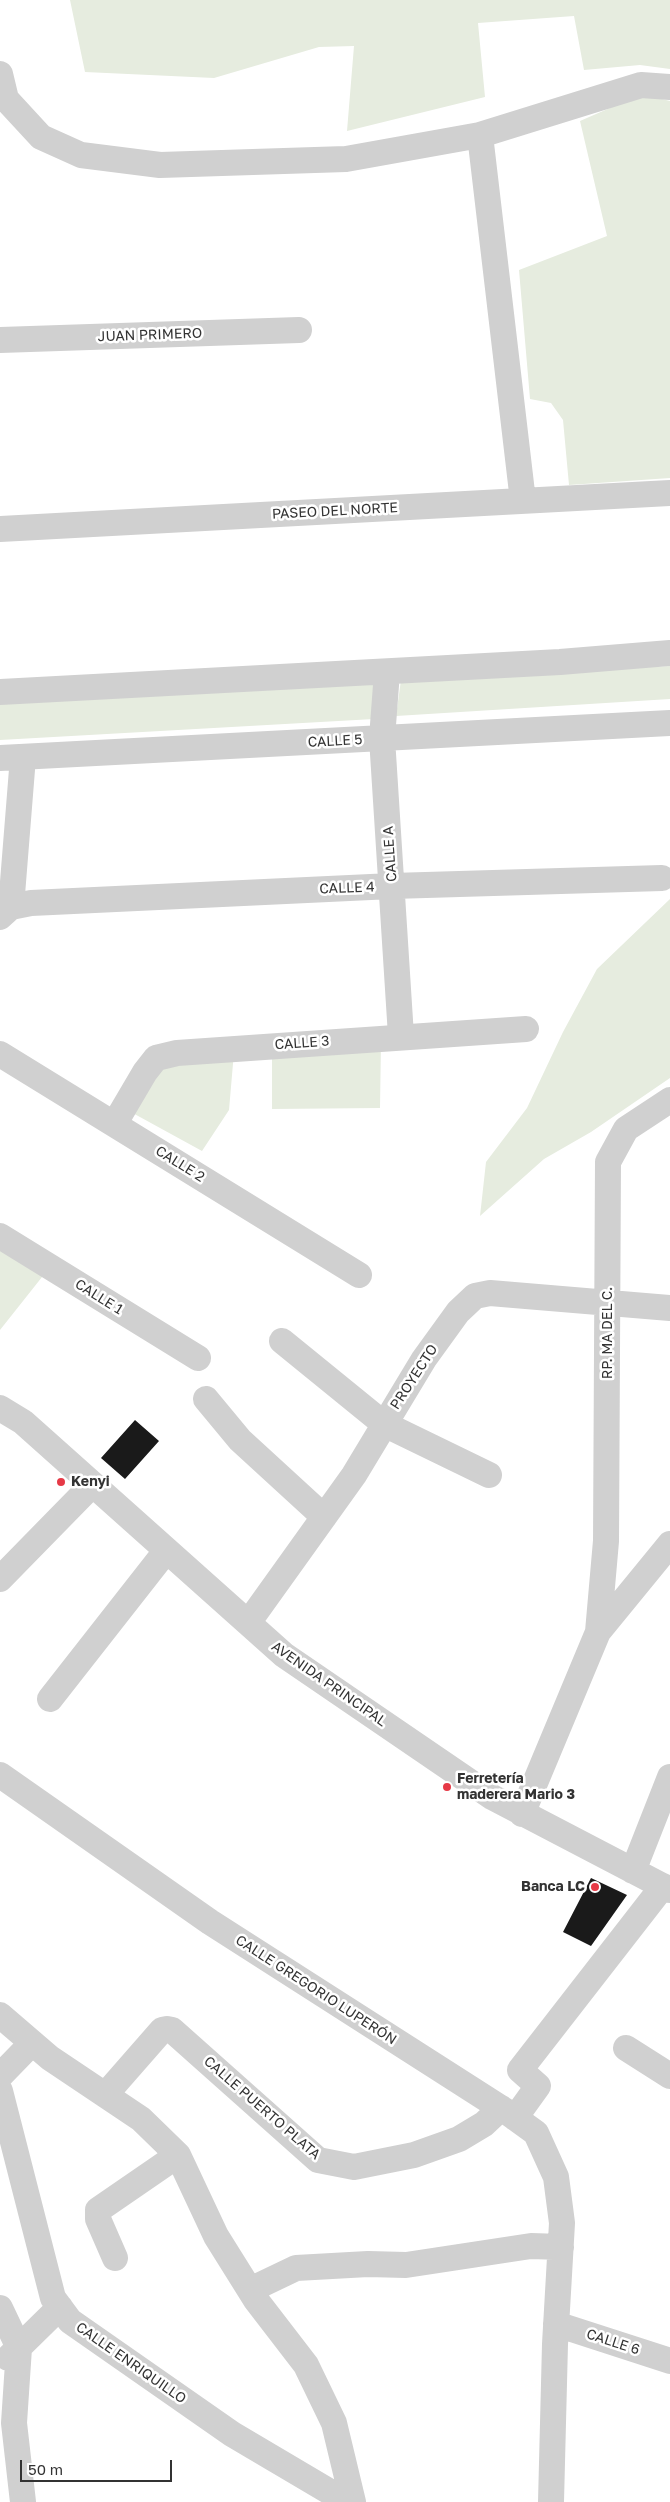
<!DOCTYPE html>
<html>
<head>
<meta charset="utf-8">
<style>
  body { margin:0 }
  #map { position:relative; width:670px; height:2502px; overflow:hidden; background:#fff; font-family:"Golos Text",sans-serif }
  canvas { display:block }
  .scale { position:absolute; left:20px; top:2460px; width:152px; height:22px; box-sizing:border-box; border:2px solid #333; border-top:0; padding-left:6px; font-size:15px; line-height:18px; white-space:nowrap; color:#333; -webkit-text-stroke:4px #fff; paint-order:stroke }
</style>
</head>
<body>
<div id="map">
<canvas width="670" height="2502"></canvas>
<div class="scale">50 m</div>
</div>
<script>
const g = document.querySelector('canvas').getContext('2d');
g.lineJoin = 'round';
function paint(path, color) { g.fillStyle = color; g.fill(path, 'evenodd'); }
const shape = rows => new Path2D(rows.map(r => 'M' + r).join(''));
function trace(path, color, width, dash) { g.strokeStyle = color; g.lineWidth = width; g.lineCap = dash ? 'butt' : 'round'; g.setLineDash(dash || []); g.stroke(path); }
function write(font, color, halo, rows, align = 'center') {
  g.font = font + ' "Golos Text",sans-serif'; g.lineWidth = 5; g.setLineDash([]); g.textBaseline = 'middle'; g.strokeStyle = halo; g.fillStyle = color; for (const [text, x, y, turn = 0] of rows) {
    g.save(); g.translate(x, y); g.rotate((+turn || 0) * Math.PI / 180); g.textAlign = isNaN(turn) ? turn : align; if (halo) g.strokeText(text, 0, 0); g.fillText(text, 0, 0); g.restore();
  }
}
const green = shape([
  [70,0,670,0,670,69,640,65,584,70,574,16,478,23,485,97,347,131,354,46,319,47,214,78,85,72],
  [642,94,670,101,670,478,569,485,563,420,551,403,530,399,519,270,607,236,580,121],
  [670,666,670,699,396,716,401,680],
  [376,672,374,719,0,740,0,700],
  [670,899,670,1078,591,1132,544,1159,480,1216,486,1162,527,1108,563,1032,597,969],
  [381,1042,380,1108,272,1109,272,1046],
  [234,1052,229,1110,202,1151,129,1111,158,1059],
  [0,1243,46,1272,0,1330]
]);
const building = shape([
  [135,1420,159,1441,125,1479,101,1458],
  [591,1878,627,1895,591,1946,563,1932]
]);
const minor = shape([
  [0,74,6,99,41,137,81,155,160,165,346,159,480,135,641,85,670,87],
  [480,135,523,501],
  [0,340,299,330],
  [0,529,670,493],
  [387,672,382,738,401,1036],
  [0,692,560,662,670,653],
  [0,758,670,723],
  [11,907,23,757],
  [0,917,11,907,31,903,392,886,662,878],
  [0,1054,359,1275],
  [115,1123,145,1072,156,1058,177,1053,526,1029],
  [0,1236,198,1358],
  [282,1341,384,1424,489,1475],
  [206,1399,240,1440,324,1517],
  [0,1408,23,1422,284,1655,492,1797,670,1890],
  [0,1579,92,1485],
  [248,1623,354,1475,424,1359,458,1312,475,1296,490,1293,670,1308],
  [598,1632,670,1544],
  [50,1699,166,1551],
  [0,1775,210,1922,507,2112,536,2133,556,2177,562,2223,555,2344,551,2502],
  [522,1814,598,1632,606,1541,608,1162,626,1129,670,1100],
  [633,1871,670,1777],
  [0,2015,50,2058,141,2119,178,2155,216,2236,256,2300,306,2365,334,2423,353,2502],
  [626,2048,670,2076],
  [0,2076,32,2043],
  [0,2091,53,2298,70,2321,232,2434,347,2502],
  [106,2094,162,2030,167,2029,172,2030,318,2160,354,2167,414,2155,459,2139,484,2124,501,2108],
  [515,2118,538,2086,520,2070,663,1886],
  [115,2258,98,2219,98,2210,178,2155],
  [250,2290,296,2268,368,2264,406,2265,531,2246,561,2247],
  [0,2308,19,2348,14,2423,23,2502],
  [556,2324,670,2361],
  [8,2358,60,2307]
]);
const markers = [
  [61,1482,5,"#e63946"],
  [447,1787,5,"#e63946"],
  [595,1887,5,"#e63946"]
];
const streetNames = [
  ["JUAN PRIMERO",150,335,-2],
  ["PASEO DEL NORTE",335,511,-3],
  ["CALLE 5",335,741,-3],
  ["CALLE A",390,854,-94],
  ["CALLE 4",347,888,-2],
  ["CALLE 3",302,1043,-4],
  ["CALLE 2",180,1164,32],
  ["CALLE 1",99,1297,32],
  ["RP. MA DEL C.",608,1333,-90],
  ["PROYECTO",414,1377,-57],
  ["AVENIDA PRINCIPAL",329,1684,35],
  ["CALLE GREGORIO LUPERÓN",316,1990,33],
  ["CALLE PUERTO PLATA",262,2108,41],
  ["CALLE 6",613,2342,18],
  ["CALLE ENRIQUILLO",131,2363,35]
];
const poiNames = [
  ["Kenyi",71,1482],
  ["Ferretería",457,1779],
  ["maderera Mario 3",457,1795],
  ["Banca LC",585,1887,"right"]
];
paint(green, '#e6ecdf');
paint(building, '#1a1a1a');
trace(minor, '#d0d0d0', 26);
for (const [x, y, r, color] of markers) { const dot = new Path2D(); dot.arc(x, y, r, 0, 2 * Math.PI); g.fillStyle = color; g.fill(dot); trace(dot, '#fff', 2); }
write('14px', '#333', '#fff', streetNames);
write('bold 14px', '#333', '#fff', poiNames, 'left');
</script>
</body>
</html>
